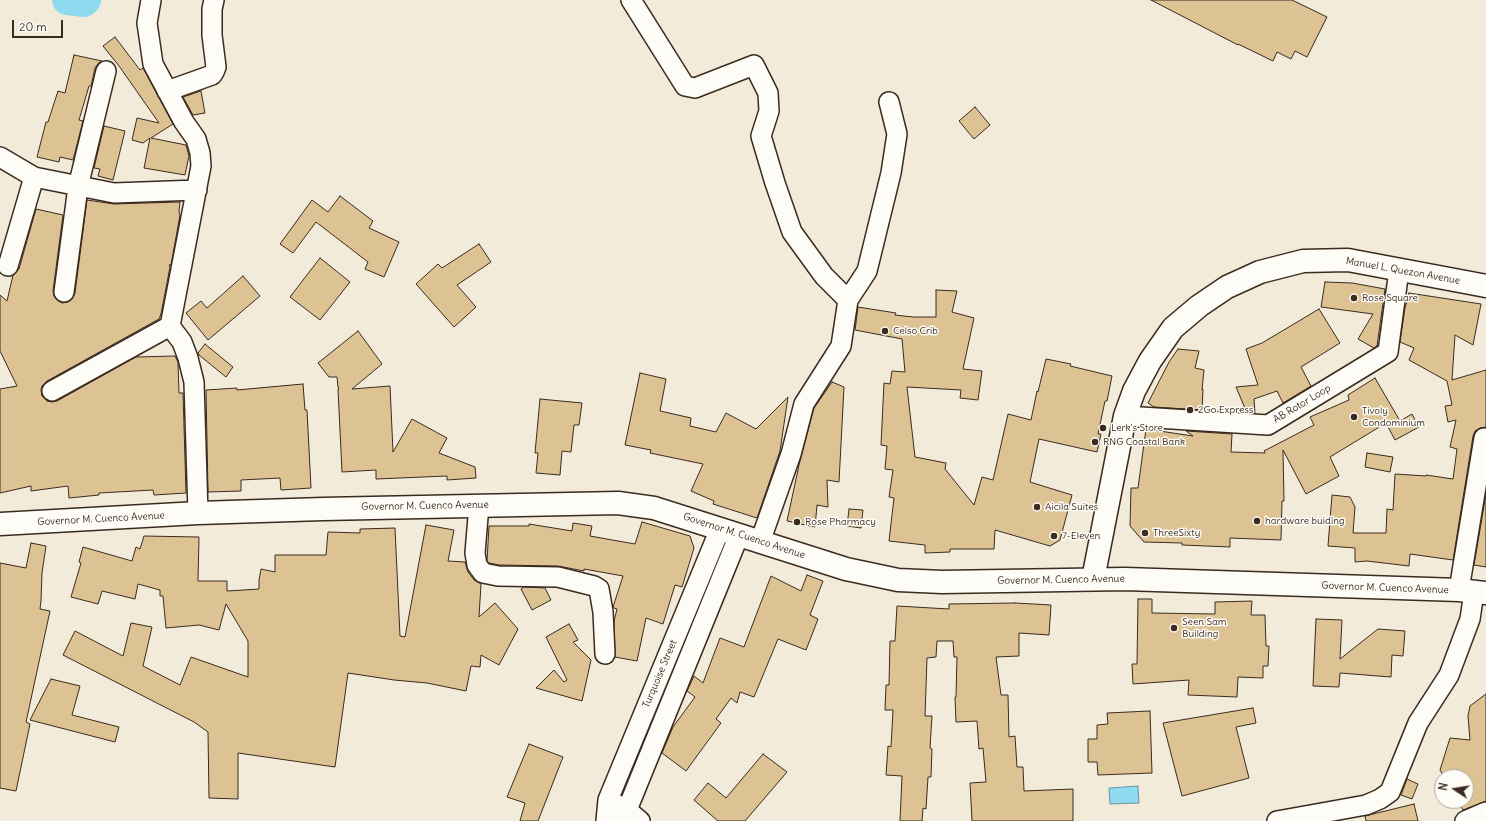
<!DOCTYPE html>
<html>
<head>
<meta charset="utf-8">
<style>
  body { margin:0 }
  #map { position:relative; width:1486px; height:821px; overflow:hidden; background:#f3ebd9; font-family:Delius,sans-serif }
  canvas { display:block }
  .north { position:absolute; left:1434px; top:769px; width:40px; height:40px; box-sizing:border-box; background:#fdfcf7; border:1px solid #afa8a0; border-radius:50%; rotate:282deg; font-size:11px; font-weight:700; line-height:16px; text-align:center; color:#3b2a1e }
  .north::after { content:''; display:block; margin:auto; width:14px; height:18px; background:#3b2a1e; clip-path:polygon(50% 0,100% 100%,50% 72%,0 100%) }
  .scale { position:absolute; left:12px; top:20px; width:51px; height:18px; box-sizing:border-box; border:2px solid #3b2a1e; border-top:0; padding-left:5px; font-size:12px; line-height:14px; white-space:nowrap; color:#3b2a1e; -webkit-text-stroke:3px #fdfcf7; paint-order:stroke }
</style>
</head>
<body>
<div id="map">
<canvas width="1486" height="821"></canvas>
<div class="north">N</div>
<div class="scale">20 m</div>
</div>
<script>
const g = document.querySelector('canvas').getContext('2d');
g.lineJoin = 'round';
function paint(path, color) { g.fillStyle = color; g.fill(path, 'evenodd'); }
const shape = rows => new Path2D(rows.map(r => 'M' + r).join(''));
function trace(path, color, width, dash) { g.strokeStyle = color; g.lineWidth = width; g.lineCap = dash ? 'butt' : 'round'; g.setLineDash(dash || []); g.stroke(path); }
function write(font, color, halo, rows, align = 'center') {
  g.font = font + ' Delius,sans-serif'; g.lineWidth = 3; g.setLineDash([]); g.textBaseline = 'middle'; g.strokeStyle = halo; g.fillStyle = color; for (const [text, x, y, turn = 0] of rows) {
    g.save(); g.translate(x, y); g.rotate((+turn || 0) * Math.PI / 180); g.textAlign = isNaN(turn) ? turn : align; if (halo) g.strokeText(text, 0, 0); g.fillText(text, 0, 0); g.restore();
  }
}
const water = shape([
  [1138,786,1139,803,1110,804,1109,788,1138,786]
]);
const river = shape([
  [67,0,84,2,86,0]
]);
const building = shape([
  [1151,0,1292,0,1327,17,1307,57,1295,51,1291,59,1277,52,1273,61,1238,44,1238,45,1151,0],
  [115,37,140,70,143,68,173,124,151,138,186,145,189,156,185,175,144,168,150,138,143,143,132,140,137,118,159,123,119,66,103,46,115,37],
  [74,55,102,61,98,64,95,68,91,86,89,86,79,120,83,121,73,160,60,157,59,162,37,157,46,122,48,122,58,91,65,93,74,55],
  [201,91,205,113,193,115,183,97,201,91],
  [975,107,990,125,974,139,959,121,975,107],
  [104,126,125,131,113,180,98,176,100,169,94,168,104,126],
  [340,196,373,221,369,228,399,242,384,277,365,269,368,262,316,222,293,253,280,244,312,200,328,212,340,196],
  [87,200,114,204,180,202,179,212,180,215,171,265,169,265,170,267,161,314,159,319,47,381,42,386,41,390,42,396,47,401,52,402,57,401,136,357,175,356,178,362,179,393,183,393,186,493,154,495,153,490,99,493,99,495,69,498,68,486,31,491,31,486,0,493,0,389,17,386,0,351,0,295,7,301,13,275,19,269,36,209,63,215,53,291,54,296,57,300,62,303,68,302,72,299,75,293,87,200],
  [479,244,491,262,457,285,476,307,454,327,416,284,438,264,442,268,479,244],
  [320,258,350,282,320,320,290,297,320,258],
  [243,276,260,296,208,340,186,313,201,301,207,308,243,276],
  [1325,282,1352,283,1385,289,1377,346,1374,348,1358,339,1373,314,1321,307,1325,282],
  [936,290,957,291,952,312,974,318,963,369,982,371,978,400,960,398,961,390,907,387,915,457,946,463,945,469,974,505,982,477,993,480,1008,414,1031,420,1037,391,1038,392,1046,359,1071,364,1070,366,1112,376,1107,401,1105,401,1098,434,1101,434,1097,452,1039,439,1030,482,1072,495,1060,540,1050,546,995,530,994,549,950,549,950,552,925,553,925,545,889,541,894,498,889,497,893,470,885,469,887,446,881,445,884,383,890,384,892,371,905,372,902,339,855,330,858,307,896,313,895,315,913,317,936,317,936,290],
  [1409,293,1481,304,1473,345,1455,335,1452,380,1486,370,1486,427,1480,428,1475,431,1473,436,1453,560,1410,554,1409,566,1367,561,1355,562,1355,548,1328,546,1332,495,1350,497,1355,507,1353,533,1386,533,1387,509,1393,510,1395,474,1426,476,1426,475,1453,479,1457,449,1450,447,1456,420,1448,422,1445,406,1452,405,1447,381,1409,360,1414,348,1400,342,1405,308,1409,293],
  [1319,309,1340,343,1301,367,1311,386,1283,403,1277,391,1254,399,1255,413,1247,413,1236,387,1258,385,1246,349,1262,343,1319,309],
  [358,331,382,364,352,389,390,386,393,452,412,419,447,438,439,453,475,467,476,478,447,480,447,476,376,479,376,470,342,472,338,389,339,389,338,387,337,377,329,377,318,363,358,331],
  [205,344,233,367,226,377,199,355,198,353,205,344],
  [1178,349,1199,351,1195,368,1204,370,1202,390,1203,389,1202,410,1154,407,1148,403,1169,362,1178,349],
  [640,373,666,379,660,411,691,418,690,426,716,432,726,413,756,429,788,397,780,451,757,518,713,504,714,501,691,491,703,464,650,453,651,450,625,445,640,373],
  [1375,378,1400,421,1412,414,1419,427,1395,440,1386,423,1330,457,1339,476,1306,494,1283,450,1284,501,1282,501,1281,540,1230,538,1230,547,1182,545,1182,543,1144,542,1130,526,1131,488,1138,488,1146,429,1193,436,1186,431,1232,434,1231,452,1265,453,1264,451,1314,425,1310,417,1349,400,1348,395,1375,378],
  [832,382,844,387,839,482,827,480,828,507,817,505,815,527,787,521,799,465,814,408,832,382],
  [303,384,305,410,307,410,311,488,281,490,280,478,241,480,241,491,208,492,206,390,237,388,237,390,303,384],
  [540,399,582,403,579,425,574,425,571,452,562,451,560,475,536,473,538,453,535,453,540,399],
  [1367,453,1393,457,1390,472,1365,467,1367,453],
  [1486,494,1486,567,1474,565,1486,494],
  [849,509,863,510,861,528,847,526,849,509],
  [642,522,690,536,694,548,682,587,675,585,663,624,646,618,637,661,615,657,614,621,617,609,614,608,613,607,623,576,584,569,584,571,558,566,499,565,489,563,487,561,489,526,529,526,529,524,572,531,573,523,592,526,590,536,635,544,642,522],
  [426,525,454,530,448,561,465,562,468,572,474,580,481,584,479,617,495,603,518,629,499,665,481,655,480,667,471,666,466,691,427,683,394,680,348,673,335,767,238,753,238,799,209,798,208,732,194,722,63,655,75,631,123,656,131,623,152,627,143,666,180,685,191,657,248,677,248,641,226,604,219,630,199,625,166,628,163,596,160,596,160,590,138,584,135,599,102,591,98,604,71,597,81,563,79,562,83,547,132,561,136,547,140,549,144,536,199,537,198,581,227,581,227,591,259,589,259,580,261,569,275,572,275,555,326,555,328,532,360,533,360,529,395,528,400,636,405,637,426,525],
  [31,543,46,546,42,573,41,601,40,609,50,611,26,722,30,724,16,791,0,788,0,563,26,568,31,543],
  [807,575,823,581,810,615,818,619,806,650,778,639,754,697,740,692,737,703,731,698,716,719,721,723,686,771,662,753,673,727,695,697,687,691,694,676,703,683,720,638,744,647,771,576,801,591,807,575],
  [524,587,545,588,551,600,532,610,521,589,524,587],
  [1138,599,1152,599,1152,613,1215,614,1215,602,1252,601,1251,615,1265,615,1266,646,1269,646,1268,666,1263,666,1263,678,1238,677,1237,697,1188,695,1189,680,1133,684,1132,664,1137,664,1138,599],
  [1015,603,1051,605,1049,635,1019,633,1019,656,996,657,1001,695,1008,695,1009,737,1015,736,1017,767,1023,767,1024,791,1073,789,1073,821,972,821,970,783,986,782,983,748,979,749,977,721,956,722,955,697,956,697,957,657,954,657,953,641,937,641,936,657,927,658,925,716,932,716,930,748,932,749,931,777,928,777,926,809,923,808,922,821,900,821,902,776,886,775,888,746,891,747,893,710,885,710,886,685,889,685,890,641,895,641,897,606,949,609,949,604,1015,603],
  [1316,619,1342,620,1340,659,1378,629,1405,631,1403,656,1392,655,1391,677,1340,673,1339,687,1313,686,1316,619],
  [569,624,578,640,573,642,591,660,582,701,536,688,554,670,564,682,567,680,546,637,569,624],
  [51,679,80,686,72,715,119,727,115,742,30,720,51,679],
  [1486,694,1486,801,1463,810,1458,801,1466,801,1466,777,1444,777,1440,770,1450,738,1470,740,1468,716,1470,706,1486,694],
  [1253,708,1256,723,1236,727,1249,778,1182,796,1163,723,1253,708],
  [1150,711,1152,773,1098,775,1097,762,1088,762,1088,739,1097,739,1097,725,1108,724,1107,713,1150,711],
  [529,744,563,757,538,821,520,821,525,803,507,797,529,744],
  [763,754,787,772,745,821,718,821,694,800,708,783,726,798,763,754],
  [1407,779,1418,784,1412,799,1401,795,1407,779],
  [1414,804,1418,821,1366,821,1365,816,1414,804]
]);
const street = shape([
  [151,0,147,23,153,64,184,122,196,139,200,153,201,166,170,326,182,342,188,358,194,382,198,513],
  [631,0,685,86,695,88,754,65,768,93,769,111,761,136,775,183,792,232,824,276,848,300],
  [167,91,212,75,214,72,216,67,212,35,212,9,214,0],
  [0,157,34,177,114,193,197,190],
  [8,266,34,177],
  [64,292,78,187,106,71],
  [52,391,170,326],
  [1125,416,1268,425,1388,352,1399,270],
  [479,505,475,553,477,565,483,573,498,576,558,577,594,586,599,589,603,612,605,654],
  [760,542,791,454,804,404,841,346,848,300,867,271,891,173,897,134,889,102],
  [1459,590,1484,438],
  [616,804,627,810,640,821],
  [606,821,608,800,720,529],
  [613,821,627,810,739,535],
  [1277,821,1366,805,1380,799,1390,792,1418,723,1449,675,1470,619,1474,592],
  [1465,821,1486,812]
]);
const secondary = shape([
  [0,524,198,513,323,509,618,503,654,508,846,569,898,580,942,582,1125,579,1459,590,1486,593],
  [1093,579,1125,416,1134,391,1150,361,1173,328,1199,306,1227,287,1260,272,1303,261,1348,260,1486,286]
]);
const markers = [
  [1354,298,4,"#3b2a1e"],
  [885,331,4,"#3b2a1e"],
  [1190,410,4,"#3b2a1e"],
  [1354,417,4,"#3b2a1e"],
  [1103,428,4,"#3b2a1e"],
  [1095,442,4,"#3b2a1e"],
  [1037,507,4,"#3b2a1e"],
  [1257,521,4,"#3b2a1e"],
  [797,522,4,"#3b2a1e"],
  [1145,533,4,"#3b2a1e"],
  [1054,536,4,"#3b2a1e"],
  [1174,628,4,"#3b2a1e"]
];
const streetNames = [
  ["Manuel L. Quezon Avenue",1403,271,10],
  ["AB Rotor Loop",1302,404,-31],
  ["Governor M. Cuenco Avenue",425,506,-1],
  ["Governor M. Cuenco Avenue",101,519,-3],
  ["Governor M. Cuenco Avenue",744,536,18],
  ["Governor M. Cuenco Avenue",1061,580,-1],
  ["Governor M. Cuenco Avenue",1385,588,2],
  ["Turquoise Street",660,674,-67]
];
const poiNames = [
  ["Rose Square",1362,298],
  ["Celso Crib",893,331],
  ["2Go Express",1198,410],
  ["Tivoly",1362,411],
  ["Condominium",1362,423],
  ["Lerk's Store",1111,428],
  ["RNG Coastal Bank",1103,442],
  ["Aicila Suites",1045,507],
  ["hardware buiding",1265,521],
  ["Rose Pharmacy",805,522],
  ["ThreeSixty",1153,533],
  ["7-Eleven",1062,536],
  ["Seen Sam",1182,622],
  ["Building",1182,634]
];
paint(water, '#8edaee');
trace(water, '#6d949b', 1);
trace(river, '#8edaee', 30);
paint(building, '#ddc393');
trace(building, '#3b2a1e', 1);
trace(street, '#3b2a1e', 22);
trace(secondary, '#3b2a1e', 25);
trace(street, '#fdfcf7', 19);
trace(secondary, '#fdfcf7', 22);
for (const [x, y, r, color] of markers) { const dot = new Path2D(); dot.arc(x, y, r, 0, 2 * Math.PI); g.fillStyle = color; g.fill(dot); trace(dot, '#fdfcf7', 1.5); }
write('10px', '#3b2a1e', '#fdfcf7', streetNames);
write('10px', '#3b2a1e', '#fdfcf7', poiNames, 'left');
</script>
</body>
</html>
